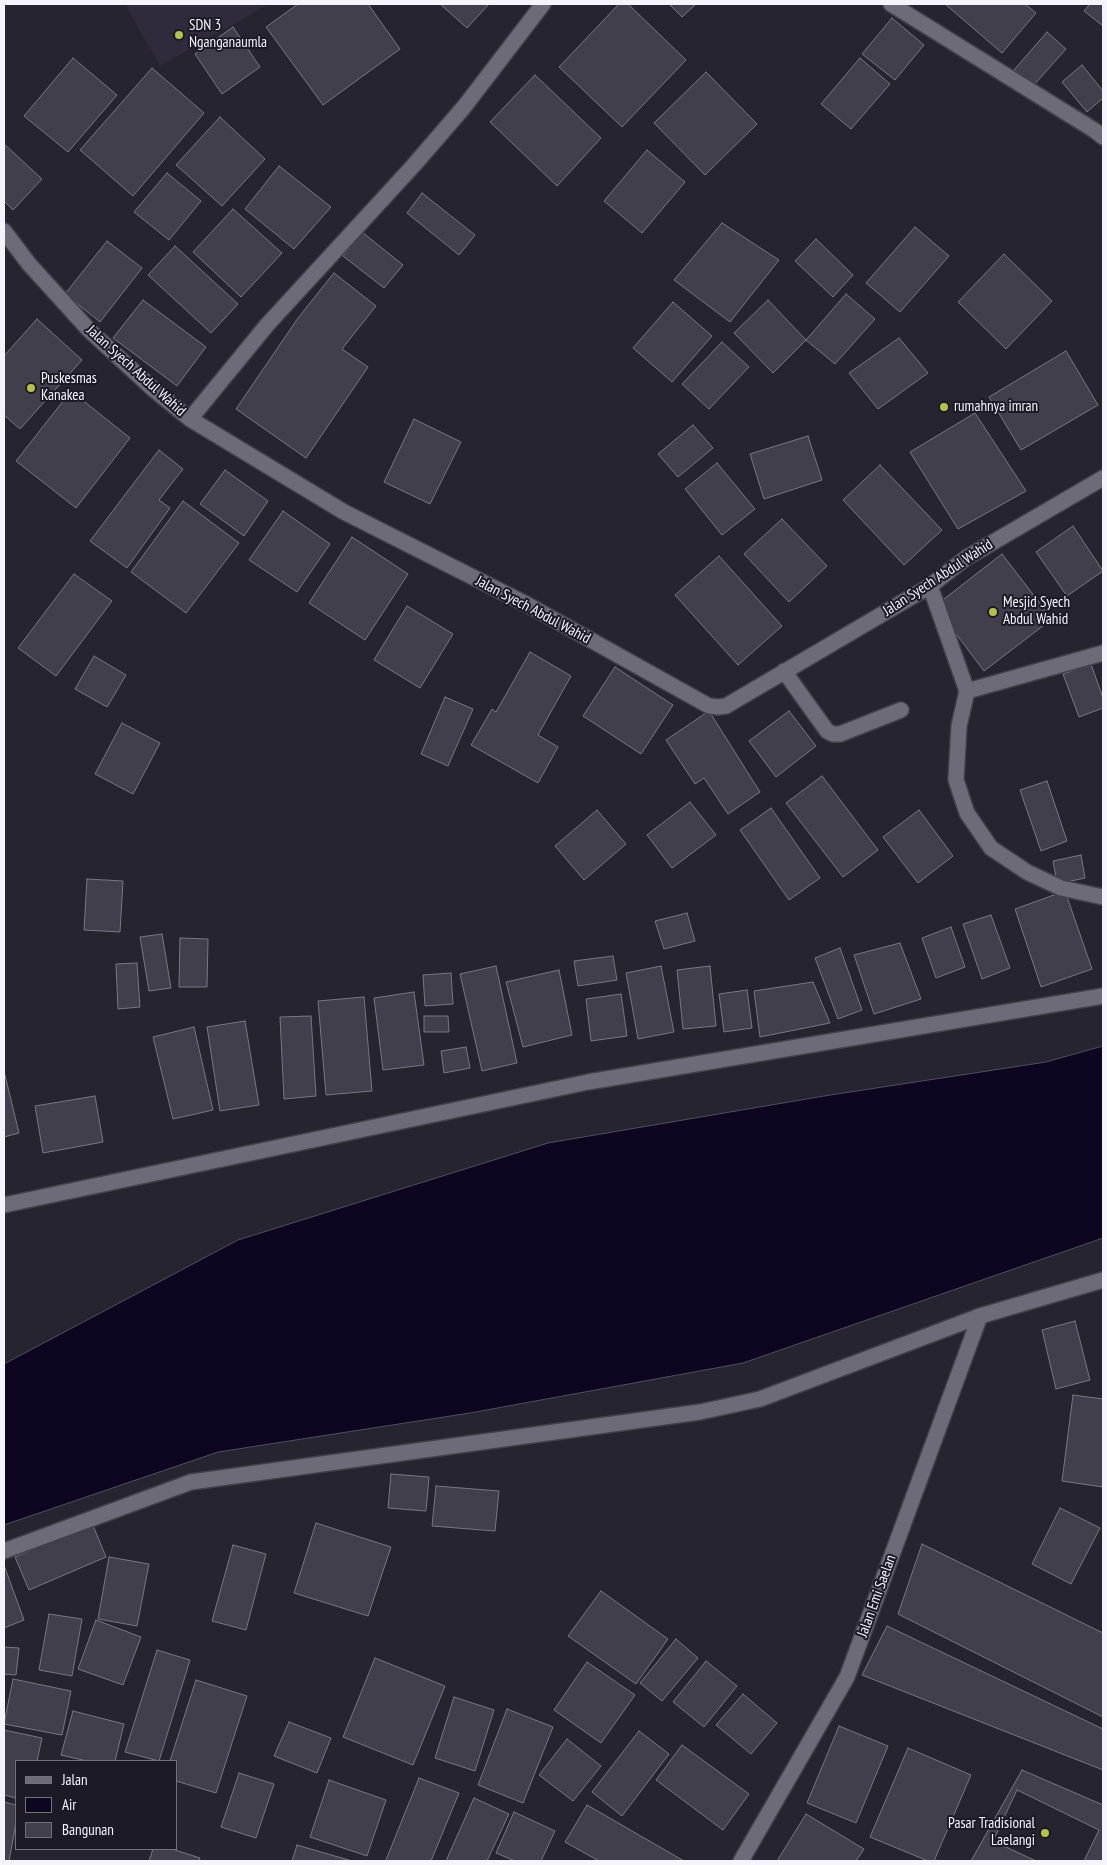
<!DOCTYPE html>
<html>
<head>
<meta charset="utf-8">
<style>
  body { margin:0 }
  #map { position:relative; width:1107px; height:1865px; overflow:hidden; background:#26242f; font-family:"PT Sans Narrow",sans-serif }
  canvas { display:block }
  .frame { position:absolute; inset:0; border:5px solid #f5f4fc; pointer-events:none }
  .legend { position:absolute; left:15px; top:1760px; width:162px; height:90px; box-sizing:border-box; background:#1c1a25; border:1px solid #73717b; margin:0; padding:6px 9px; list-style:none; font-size:15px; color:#f5f4fc }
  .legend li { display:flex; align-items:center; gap:10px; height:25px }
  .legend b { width:25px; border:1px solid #73717b }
</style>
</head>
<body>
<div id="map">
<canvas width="1107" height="1865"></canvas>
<div class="frame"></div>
<ul class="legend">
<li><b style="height:6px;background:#6e6b79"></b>Jalan</li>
<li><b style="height:14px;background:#0e0620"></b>Air</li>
<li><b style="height:14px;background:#413f4b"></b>Bangunan</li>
</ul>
</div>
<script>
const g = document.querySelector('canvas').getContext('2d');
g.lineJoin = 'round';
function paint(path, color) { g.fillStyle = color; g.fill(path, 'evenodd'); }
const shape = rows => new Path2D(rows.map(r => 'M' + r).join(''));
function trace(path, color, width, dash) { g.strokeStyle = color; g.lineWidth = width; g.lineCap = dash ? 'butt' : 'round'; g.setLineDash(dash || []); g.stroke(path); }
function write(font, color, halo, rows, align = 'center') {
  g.font = font + ' "PT Sans Narrow",sans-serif'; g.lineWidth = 4; g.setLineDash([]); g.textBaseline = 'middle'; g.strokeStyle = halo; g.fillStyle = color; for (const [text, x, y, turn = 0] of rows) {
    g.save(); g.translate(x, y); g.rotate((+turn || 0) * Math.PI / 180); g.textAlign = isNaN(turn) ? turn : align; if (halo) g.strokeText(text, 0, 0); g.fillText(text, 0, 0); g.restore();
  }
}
const built = shape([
  [125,4,269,4,160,66]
]);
const water = shape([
  [1103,1046,1103,1238,743,1363,470,1413,218,1452,4,1525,4,1364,238,1240,548,1143,824,1096,1046,1062,1103,1046]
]);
const building = shape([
  [298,4,368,4,400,49,323,105,266,27,298,4],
  [440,4,489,4,467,28,440,4],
  [619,4,628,4,686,60,622,127,559,67,619,4],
  [669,4,696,4,682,17,669,4],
  [945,4,1025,4,1036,13,1002,53,945,4],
  [1090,4,1103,4,1103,26,1084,11,1090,4],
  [892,18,924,45,895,80,862,54,892,18],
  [233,27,260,67,222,94,195,54,233,27],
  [1047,32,1066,49,1033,86,1014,70,1047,32],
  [73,58,117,95,68,152,24,116,73,58],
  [860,58,890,84,851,129,821,104,860,58],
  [1082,65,1103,91,1103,98,1087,112,1062,82,1082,65],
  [152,68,204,113,133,196,80,150,152,68],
  [706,72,757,124,705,175,654,123,706,72],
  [535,75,601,138,557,186,490,122,535,75],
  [220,117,265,159,222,206,176,165,220,117],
  [4,144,42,179,13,210,4,201,4,144],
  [647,150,685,182,642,233,604,201,647,150],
  [279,166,331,207,294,249,245,209,279,166],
  [167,173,201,201,169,240,134,212,167,173],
  [422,193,475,235,459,255,407,213,422,193],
  [233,209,282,253,241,297,193,252,233,209],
  [722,223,779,260,730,322,674,280,722,223],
  [915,227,949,256,900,312,866,283,915,227],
  [362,232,403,265,384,288,343,256,362,232],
  [816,239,853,275,833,297,795,261,816,239],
  [107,241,142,268,100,322,65,294,107,241],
  [175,246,238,304,211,333,148,275,175,246],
  [1004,254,1052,301,1006,349,958,302,1004,254],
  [334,273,376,306,342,349,368,367,306,458,236,409,298,318,334,273],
  [846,294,875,319,835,364,806,340,846,294],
  [143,300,206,347,177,386,113,338,143,300],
  [768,300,806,340,773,373,734,333,768,300],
  [673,302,712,336,672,382,633,348,673,302],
  [37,319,82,360,20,429,4,415,4,356,37,319],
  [899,338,928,373,878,409,849,373,899,338],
  [722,342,749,367,709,409,682,384,722,342],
  [1066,351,1098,405,1021,450,989,397,1066,351],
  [71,391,130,438,76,508,16,461,71,391],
  [975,413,1026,491,958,529,910,452,975,413],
  [414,419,461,442,430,504,384,482,414,419],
  [693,425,713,448,678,477,658,454,693,425],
  [808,436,822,480,764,499,750,454,808,436],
  [159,450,183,469,159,500,170,508,127,568,90,541,159,450],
  [717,463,755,509,722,535,685,489,717,463],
  [880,465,942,530,904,565,843,500,880,465],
  [225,470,268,501,244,536,200,504,225,470],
  [183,501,239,543,186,613,131,572,183,501],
  [283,511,330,544,297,592,249,560,283,511],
  [782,519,827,566,789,602,744,554,782,519],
  [1073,526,1103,571,1067,596,1036,552,1073,526],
  [352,537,408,574,365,640,309,603,352,537],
  [1002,554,1052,619,984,671,935,606,1002,554],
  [719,556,782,626,738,665,675,595,719,556],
  [74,574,112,601,56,676,18,648,74,574],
  [407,606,453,634,420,688,374,660,407,606],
  [530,652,571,676,538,735,558,747,538,783,471,745,492,709,496,712,530,652],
  [94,656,126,675,107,707,75,689,94,656],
  [1091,664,1103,698,1103,708,1079,717,1063,674,1091,664],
  [615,667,673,705,641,754,583,716,615,667],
  [445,697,473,709,448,766,421,754,445,697],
  [709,711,760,792,728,814,704,778,695,784,666,740,709,711],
  [789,711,816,746,776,777,749,741,789,711],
  [122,723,160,743,133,794,95,774,122,723],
  [822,776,878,850,843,877,786,803,822,776],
  [1047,781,1067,841,1041,851,1020,790,1047,781],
  [690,802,716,835,672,868,647,835,690,802],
  [771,808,820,878,789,900,740,830,771,808],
  [597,810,626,844,584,880,555,846,597,810],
  [919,810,953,856,918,883,883,837,919,810],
  [1081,855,1085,878,1057,884,1053,861,1081,855],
  [87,879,123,881,120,932,84,930,87,879],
  [1065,891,1092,969,1041,987,1015,909,1065,891],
  [687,913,695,941,664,949,655,921,687,913],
  [991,915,1010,968,982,979,963,924,991,915],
  [951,927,965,967,936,978,922,938,951,927],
  [162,934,171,988,149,991,140,937,162,934],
  [180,938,208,939,207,987,179,987,180,938],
  [900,943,921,999,874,1014,854,955,900,943],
  [840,948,862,1010,838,1019,815,958,840,948],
  [613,956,617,980,578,986,574,961,613,956],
  [137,963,140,1007,118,1009,116,964,137,963],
  [496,966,517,1063,482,1071,460,974,496,966],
  [661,966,674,1032,638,1039,626,973,661,966],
  [710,966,716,1026,683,1029,677,970,710,966],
  [559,970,572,1035,523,1047,506,982,559,970],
  [451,973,453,1004,425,1006,423,975,451,973],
  [813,982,830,1023,760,1037,754,991,813,982],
  [747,990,752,1028,724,1032,719,994,747,990],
  [414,992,424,1065,383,1070,374,998,414,992],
  [621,994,627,1036,591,1041,586,999,621,994],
  [364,997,372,1091,326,1095,318,1001,364,997],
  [311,1016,316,1096,284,1099,280,1017,311,1016],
  [424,1016,448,1016,449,1032,424,1032,424,1016],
  [245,1021,259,1105,220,1111,207,1027,245,1021],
  [194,1027,213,1110,173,1119,153,1037,194,1027],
  [466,1047,470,1068,444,1073,441,1051,466,1047],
  [4,1071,19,1133,4,1137,4,1071],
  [95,1096,103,1142,43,1153,35,1106,95,1096],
  [1075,1321,1090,1380,1056,1389,1042,1330,1075,1321],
  [1073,1395,1103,1399,1103,1487,1062,1481,1073,1395],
  [391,1474,429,1477,426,1511,388,1508,391,1474],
  [436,1486,499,1491,495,1531,432,1526,436,1486],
  [1060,1508,1100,1528,1071,1584,1032,1564,1060,1508],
  [92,1523,106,1557,29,1590,15,1557,92,1523],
  [316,1523,391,1547,368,1616,294,1593,316,1523],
  [922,1544,1103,1633,1103,1717,898,1614,922,1544],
  [233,1545,266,1554,246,1630,212,1621,233,1545],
  [109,1557,149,1564,137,1626,98,1619,109,1557],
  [5,1568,24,1620,4,1628,4,1569,5,1568],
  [601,1591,668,1639,636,1684,568,1636,601,1591],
  [49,1614,82,1619,72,1676,39,1670,49,1614],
  [96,1620,141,1637,123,1685,78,1669,96,1620],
  [887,1626,1103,1729,1103,1770,862,1675,887,1626],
  [676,1639,698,1658,662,1701,640,1683,676,1639],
  [4,1647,19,1648,16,1675,4,1674,4,1647],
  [157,1650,190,1660,159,1761,125,1752,157,1650],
  [375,1658,445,1686,413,1765,343,1737,375,1658],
  [706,1661,737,1686,704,1727,673,1702,706,1661],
  [587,1662,635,1695,601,1743,554,1710,587,1662],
  [13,1679,71,1691,62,1735,4,1724,13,1679],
  [196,1680,247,1696,216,1793,176,1781,176,1761,170,1761,196,1680],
  [743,1694,777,1723,751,1754,716,1725,743,1694],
  [454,1697,494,1710,475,1771,435,1758,454,1697],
  [507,1709,553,1727,523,1803,478,1785,507,1709],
  [73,1711,124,1724,115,1761,87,1761,61,1755,73,1711],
  [289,1722,331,1738,317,1773,274,1756,289,1722],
  [839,1726,888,1746,856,1823,807,1803,839,1726],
  [4,1730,42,1738,37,1761,16,1761,16,1798,4,1795,4,1730],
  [639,1731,669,1754,622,1816,592,1792,639,1731],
  [567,1739,601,1766,573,1801,539,1775,567,1739],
  [682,1745,749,1794,723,1830,656,1780,682,1745],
  [908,1748,971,1775,934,1861,928,1861,870,1837,908,1748],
  [1022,1770,1103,1805,1103,1861,971,1861,1022,1770],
  [239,1773,274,1784,256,1838,221,1827,239,1773],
  [419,1778,459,1793,431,1861,388,1861,386,1860,419,1778],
  [329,1780,386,1800,367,1856,310,1837,329,1780],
  [1017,1790,1099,1830,1084,1861,1036,1861,993,1841,1017,1790],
  [474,1798,509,1814,487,1861,446,1861,474,1798],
  [4,1802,16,1805,16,1823,9,1861,4,1861,4,1802],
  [587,1805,684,1861,599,1861,565,1842,587,1805],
  [514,1812,555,1831,541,1861,515,1861,496,1853,514,1812],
  [806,1814,864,1849,856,1861,777,1861,806,1814],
  [297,1845,352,1861,292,1861,297,1845],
  [153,1849,172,1849,200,1858,199,1861,149,1861,153,1849]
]);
const minor = shape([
  [891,4,1094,130,1103,137],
  [4,231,29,264,89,330,153,389,190,419,344,512,528,605,709,706,718,707,726,706,930,586,966,558,1103,478],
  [190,419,267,325,414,165,464,107,543,4],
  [930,586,967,691,1103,653],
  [784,671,827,731,833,734,840,734,901,710],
  [967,691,959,726,956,780,967,813,991,848,1027,872,1061,888,1103,897],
  [4,1205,588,1082,1103,996],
  [4,1551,191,1482,700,1412,760,1399,980,1316,1103,1280],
  [741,1861,847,1677,980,1316]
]);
const markers = [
  [179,35,5,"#b6c149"],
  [31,388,5,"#b6c149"],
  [944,407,5,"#b6c149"],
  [993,612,5,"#b6c149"],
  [1045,1833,5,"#b6c149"]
];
const poiNames = [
  ["SDN 3",189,26],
  ["Nganganaumla",189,43],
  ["Puskesmas",41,379],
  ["Kanakea",41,396],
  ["rumahnya imran",954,407],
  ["Mesjid Syech",1003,603],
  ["Abdul Wahid",1003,620],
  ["Pasar Tradisional",1035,1824,"right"],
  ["Laelangi",1035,1841,"right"]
];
const streetNames = [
  ["Jalan Syech Abdul Wahid",136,371,42],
  ["Jalan Syech Abdul Wahid",938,578,-33],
  ["Jalan Syech Abdul Wahid",533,610,28],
  ["Jalan Emi Saelan",877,1596,-70]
];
paint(built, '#2f2b3c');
paint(water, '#0e0620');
trace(water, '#534d62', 1);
paint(building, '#413f4b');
trace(building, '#797784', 1);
trace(minor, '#424049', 18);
trace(minor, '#6e6b79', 15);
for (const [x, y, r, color] of markers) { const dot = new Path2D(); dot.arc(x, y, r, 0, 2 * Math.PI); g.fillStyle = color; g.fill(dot); trace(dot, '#1c1a25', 2); }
write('15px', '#f5f4fc', '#1c1a25', poiNames, 'left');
write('15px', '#f5f4fc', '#1c1a25', streetNames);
</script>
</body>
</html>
